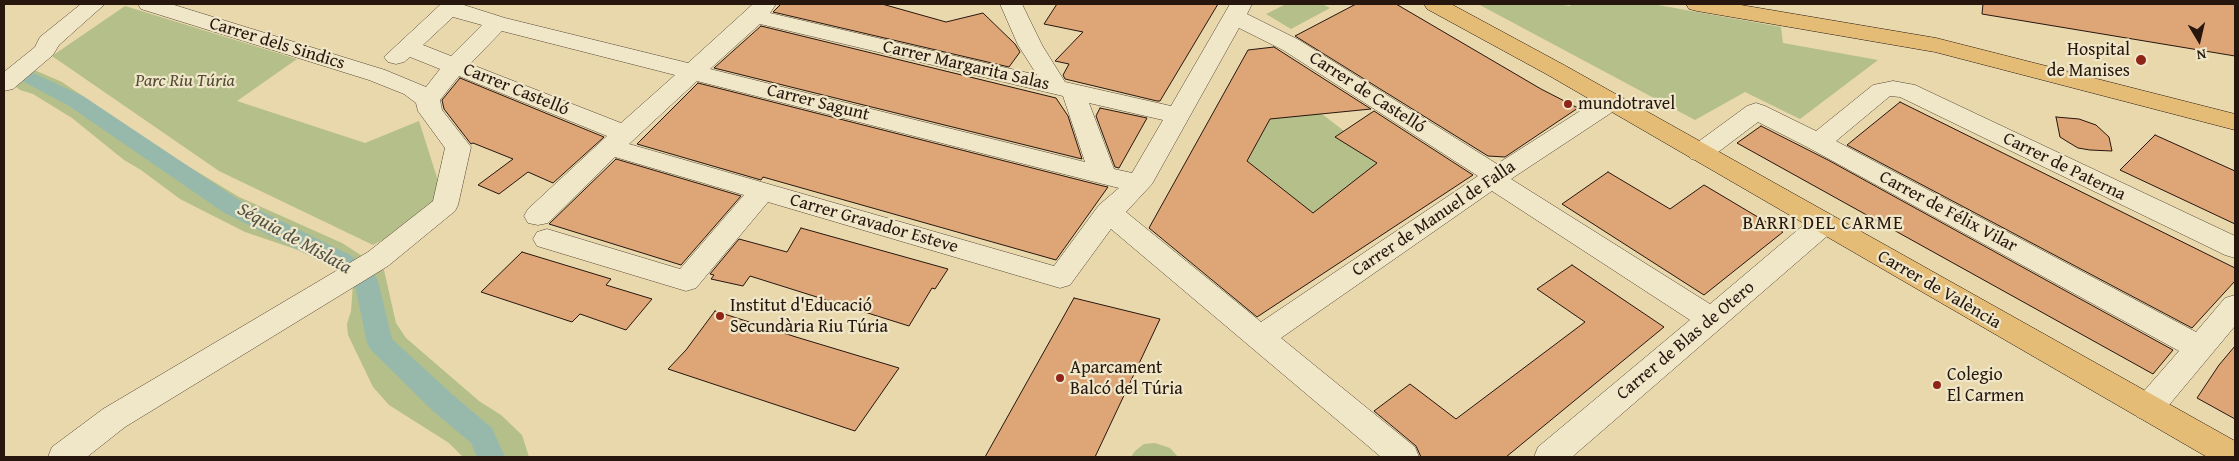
<!DOCTYPE html>
<html>
<head>
<meta charset="utf-8">
<style>
  body { margin:0 }
  #map { position:relative; width:2239px; height:461px; overflow:hidden; background:#e8d8ab; font-family:"Gentium Book Plus",serif }
  canvas { display:block }
  .frame { position:absolute; inset:0; border:5px solid #26160e; pointer-events:none }
  .north { position:absolute; left:2174px; top:15px; width:50px; height:50px; -webkit-text-stroke:4px #f0e6c8; paint-order:stroke; rotate:171deg; font-size:14px; font-weight:700; line-height:20px; text-align:center; color:#26160e }
  .north::after { content:''; display:block; margin:auto; width:18px; height:22px; background:#26160e; clip-path:polygon(50% 0,100% 100%,50% 72%,0 100%) }
</style>
</head>
<body>
<div id="map">
<canvas width="2239" height="461"></canvas>
<div class="frame"></div>
<div class="north">N</div>
</div>
<script>
const g = document.querySelector('canvas').getContext('2d');
g.lineJoin = 'round';
function paint(path, color) { g.fillStyle = color; g.fill(path, 'evenodd'); }
const shape = rows => new Path2D(rows.map(r => 'M' + r).join(''));
function trace(path, color, width, dash) { g.strokeStyle = color; g.lineWidth = width; g.lineCap = dash ? 'butt' : 'round'; g.setLineDash(dash || []); g.stroke(path); }
function write(font, color, halo, rows, align = 'center') {
  g.font = font + ' "Gentium Book Plus",serif'; g.lineWidth = 4.5; g.setLineDash([]); g.textBaseline = 'middle'; g.strokeStyle = halo; g.fillStyle = color; for (const [text, x, y, turn = 0] of rows) {
    g.save(); g.translate(x, y); g.rotate((+turn || 0) * Math.PI / 180); g.textAlign = isNaN(turn) ? turn : align; if (halo) g.strokeText(text, 0, 0); g.fillText(text, 0, 0); g.restore();
  }
}
const green = shape([
  [1286,4,1322,4,1330,8,1291,29,1266,14],
  [1478,4,1556,4,1570,6,1571,4,1652,4,1781,27,1783,43,1878,60,1800,119,1745,92,1695,120],
  [125,6,297,59,237,101,365,143,419,121,440,187,428,216,373,245,219,171,52,56],
  [32,69,62,82,168,154,239,197,342,243,384,270,396,323,406,338,479,401,501,415,522,435,529,457,463,457,449,443,389,405,373,387,348,335,347,324,351,311,353,284,348,276,301,251,245,232,180,199,141,170,124,160,72,118,33,94,20,90,14,85],
  [1275,109,1322,114,1344,131,1336,137,1382,167,1313,213,1247,162],
  [1155,443,1170,448,1178,457,1131,457,1135,451,1144,444]
]);
const canal = shape([
  [31,72,83,96,239,200,350,255,375,275,378,281,392,339,453,395,492,428,505,457,477,457,471,443,433,411,371,350,367,343,355,285,332,267,223,212,69,106,24,82,21,78,24,74,31,72]
]);
const building = shape([
  [781,4,882,4,946,22,983,13,1015,44,1020,52,1009,67,773,12,781,4],
  [1057,4,1218,4,1160,101,1157,101,1065,79,1063,75,1069,64,1055,61,1083,32,1044,24,1057,4],
  [1356,4,1396,4,1541,89,1578,108,1505,157,1488,156,1295,36,1356,4],
  [1983,4,2235,4,2235,56,1982,14,1983,4],
  [761,26,1056,98,1068,116,1082,159,714,68,761,26],
  [1274,47,1371,109,1270,119,1247,161,1313,213,1377,163,1335,137,1374,111,1473,175,1257,317,1149,228,1248,50,1274,47],
  [460,78,604,137,553,183,528,172,499,194,478,185,513,159,473,143,471,144,444,109,442,100,460,78],
  [698,83,1103,186,1108,187,1056,260,763,177,761,180,637,144,698,83],
  [1900,102,2235,268,2235,281,2192,328,1847,145,1900,102],
  [1100,108,1147,118,1119,168,1115,167,1096,116,1100,108],
  [2056,117,2079,119,2096,125,2109,137,2112,151,2090,150,2078,148,2068,142,2060,137,2056,117],
  [1761,126,1828,160,2173,350,2153,374,1737,143,1761,126],
  [2155,135,2235,171,2235,224,2120,170,2155,135],
  [616,159,741,196,681,265,549,224,616,159],
  [1608,172,1670,209,1704,185,1783,232,1704,295,1562,204,1608,172],
  [801,228,948,269,935,289,932,288,909,326,750,276,743,286,711,279,714,275,710,274,739,239,787,252,801,228],
  [522,252,611,279,606,285,652,299,626,330,580,314,572,322,481,292,522,252],
  [1572,265,1664,327,1506,457,1421,457,1416,446,1374,411,1410,384,1456,419,1585,322,1537,289,1572,265],
  [1074,298,1160,319,1095,457,985,457,1074,298],
  [715,311,796,337,899,368,855,431,668,369,686,350,715,311],
  [2235,346,2235,419,2197,398,2219,365,2235,346]
]);
const minor = shape([
  [81,4,105,4,59,45,53,55,13,89,4,91,4,72,35,47,40,37,81,4],
  [138,4,171,4,385,70,426,87,440,69,410,57,404,62,396,64,388,62,384,57,441,4,465,4,464,5,505,18,688,63,753,4,776,4,770,13,1037,75,1018,45,1000,4,1022,4,1042,45,1065,82,1171,106,1230,4,1252,4,1247,14,1299,40,1497,164,1602,97,1611,94,1620,97,1623,102,1620,107,1511,179,1710,304,1813,217,1823,215,1833,217,1837,224,1833,231,1572,457,1534,457,1538,447,1690,320,1492,191,1281,338,1415,447,1419,457,1381,457,1111,229,1070,285,1060,288,768,202,696,288,686,291,537,246,533,239,537,232,547,229,680,269,744,195,615,157,548,223,538,225,528,223,524,216,528,209,607,136,459,76,440,100,442,110,471,147,458,205,455,211,388,266,125,427,87,457,48,457,52,447,103,409,368,252,433,201,445,148,418,111,416,103,404,94,369,80,141,9,138,4],
  [453,17,482,25,451,56,423,45,453,17],
  [760,24,1063,96,1085,162,710,69,760,24],
  [1239,28,1283,50,1478,176,1261,322,1126,212,1152,184,1239,28],
  [502,31,675,75,621,123,470,64,502,31],
  [697,81,1103,184,1119,188,1099,205,1054,266,629,144,697,81],
  [1089,103,1163,120,1132,173,1114,169,1089,103],
  [1893,81,1915,85,2235,236,2235,258,2225,255,1900,97,1890,96,1836,141,2196,332,2225,298,2235,295,2235,326,2159,417,2148,421,2137,417,2132,408,2137,399,2179,351,1809,148,1758,122,1709,159,1700,161,1691,159,1687,153,1691,147,1747,106,1756,103,1765,106,1816,131,1873,85,1893,81]
]);
const major = shape([
  [1424,4,1451,4,1564,65,2235,441,2235,457,2207,457,1548,75,1427,9,1424,4],
  [1686,4,1735,4,1936,38,2235,114,2235,130,1935,52,1697,11,1689,9,1686,4]
]);
const markers = [
  [2141,60,6,"#8f2418"],
  [1568,104,5,"#8f2418"],
  [720,316,5,"#8f2418"],
  [1060,378,5,"#8f2418"],
  [1937,385,5,"#8f2418"]
];
const streetNames = [
  ["Carrer dels Sindics",277,44,17],
  ["Carrer Margarita Salas",966,66,13],
  ["Carrer Castelló",516,90,22],
  ["Carrer de Castelló",1367,93,33],
  ["Carrer Sagunt",818,103,14],
  ["Carrer de Paterna",2064,167,26],
  ["Carrer de Félix Vilar",1948,212,28],
  ["Carrer de Manuel de Falla",1434,219,-34],
  ["Carrer Gravador Esteve",874,224,16],
  ["Carrer de València",1939,290,30],
  ["Carrer de Blas de Otero",1686,341,-40]
];
const poiNames = [
  ["Hospital",2130,50,"right"],
  ["de Manises",2130,71,"right"],
  ["mundotravel",1578,104],
  ["Institut d'Educació",730,306],
  ["Secundària Riu Túria",730,327],
  ["Aparcament",1070,368],
  ["Balcó del Túria",1070,389],
  ["Colegio",1947,375],
  ["El Carmen",1947,396]
];
const parkNames = [
  ["Parc Riu Túria",185,81]
];
const neighbourhoodNames = [
  ["BARRI DEL CARME",1823,224]
];
const waterNames = [
  ["Séquia de Mislata",294,239,29]
];
paint(green, '#b5bf89');
paint(canal, '#97b9ac');
paint(building, '#dea577');
trace(building, '#26160e', 1);
trace(minor, '#564635', 1);
trace(major, '#26160e', 1);
paint(minor, '#f0e6c8');
paint(major, '#e4bc76');
for (const [x, y, r, color] of markers) { const dot = new Path2D(); dot.arc(x, y, r, 0, 2 * Math.PI); g.fillStyle = color; g.fill(dot); trace(dot, '#f0e6c8', 2); }
write('18px', '#26160e', '#f0e6c8', streetNames);
write('18px', '#26160e', '#f0e6c8', poiNames, 'left');
write('italic 18px', '#514933', '#f0e6c8', parkNames);
g.letterSpacing = '1px';
write('19px', '#26160e', '#f0e6c8', neighbourhoodNames);
g.letterSpacing = '0px';
write('italic 19px', '#4e4f45', '#f0e6c8', waterNames);
</script>
</body>
</html>
